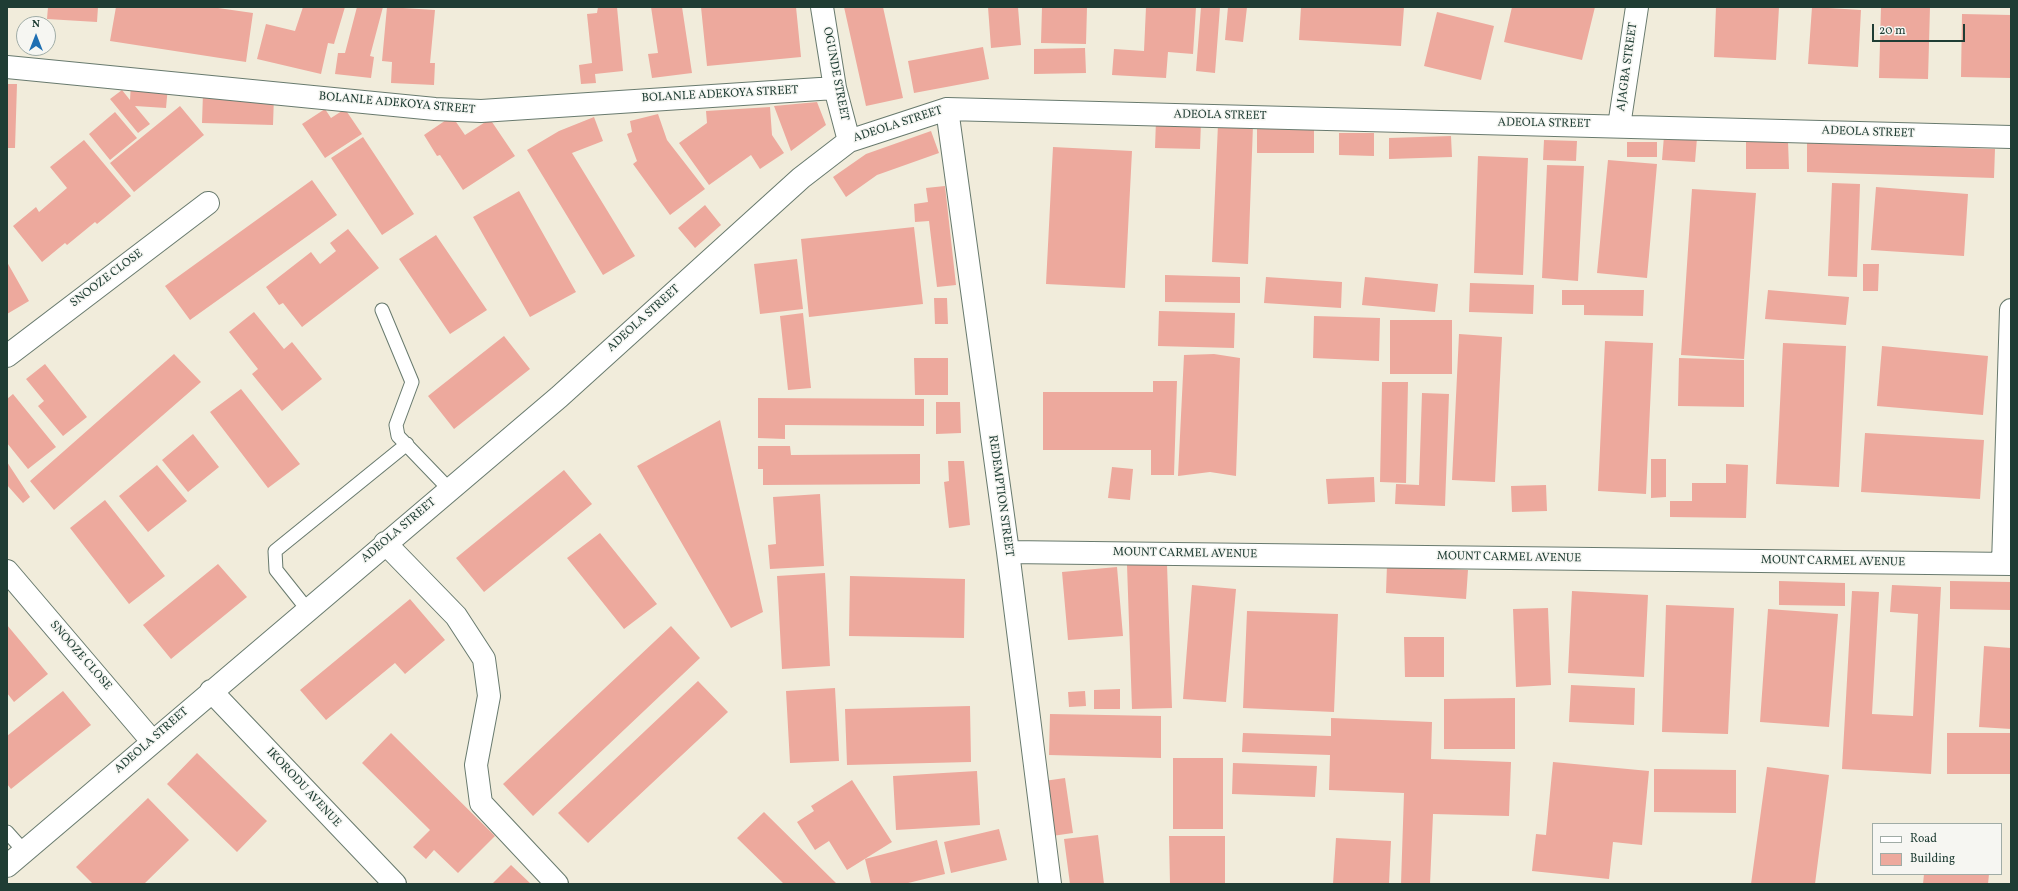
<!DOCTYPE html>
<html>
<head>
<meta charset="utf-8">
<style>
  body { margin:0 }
  #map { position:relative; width:2018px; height:891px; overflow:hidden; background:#f1ecdb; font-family:Vollkorn,serif }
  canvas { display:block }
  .frame { position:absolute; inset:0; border:8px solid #1f3d34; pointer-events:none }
  .legend { position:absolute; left:1872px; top:823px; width:130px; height:52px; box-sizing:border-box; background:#f6f6f2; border:1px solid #a0aca6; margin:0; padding:5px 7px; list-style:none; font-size:12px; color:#1f3d34 }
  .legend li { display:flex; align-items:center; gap:8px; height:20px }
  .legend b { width:20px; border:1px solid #a0aca6 }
  .north { position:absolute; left:16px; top:16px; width:40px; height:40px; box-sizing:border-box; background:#f6f6f2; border:1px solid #a0aca6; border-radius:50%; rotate:0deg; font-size:11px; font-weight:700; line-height:16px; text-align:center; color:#1f3d34 }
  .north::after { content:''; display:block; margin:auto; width:14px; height:18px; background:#1f6fb2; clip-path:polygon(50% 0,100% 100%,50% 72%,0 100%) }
  .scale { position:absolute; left:1872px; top:24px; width:93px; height:18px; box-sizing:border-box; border:2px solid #1f3d34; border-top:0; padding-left:5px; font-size:12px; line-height:14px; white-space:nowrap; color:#1f3d34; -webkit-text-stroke:3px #f6f6f2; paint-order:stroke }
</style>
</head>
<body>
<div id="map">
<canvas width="2018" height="891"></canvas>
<div class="frame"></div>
<ul class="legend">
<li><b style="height:5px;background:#fff"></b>Road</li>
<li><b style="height:11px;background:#eda99d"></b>Building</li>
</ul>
<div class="north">N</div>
<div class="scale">20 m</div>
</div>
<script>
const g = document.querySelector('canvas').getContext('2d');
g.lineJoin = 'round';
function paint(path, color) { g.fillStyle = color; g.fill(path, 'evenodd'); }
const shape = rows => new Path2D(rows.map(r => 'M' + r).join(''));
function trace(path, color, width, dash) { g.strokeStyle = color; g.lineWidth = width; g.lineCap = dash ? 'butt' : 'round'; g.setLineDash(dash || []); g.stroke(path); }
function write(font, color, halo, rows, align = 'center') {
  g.font = font + ' Vollkorn,serif'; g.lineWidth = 3; g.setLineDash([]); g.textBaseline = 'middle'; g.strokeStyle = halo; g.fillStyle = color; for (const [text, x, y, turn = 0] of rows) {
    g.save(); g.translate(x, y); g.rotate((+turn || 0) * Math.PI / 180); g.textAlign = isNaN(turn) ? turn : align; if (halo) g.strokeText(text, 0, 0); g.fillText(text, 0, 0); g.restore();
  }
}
const building = shape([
  [48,7,98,7,97,22,47,19],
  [116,7,211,7,253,13,246,62,110,41],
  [303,7,345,7,334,44,328,43,321,74,257,59,266,24,295,31],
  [357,7,383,7,370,56,374,57,371,78,335,74,338,53,345,53],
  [387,7,435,10,430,63,435,63,434,85,391,83,392,62,382,61],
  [598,7,617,7,623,71,595,74,596,83,581,84,579,65,592,63,587,14,597,13],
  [651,7,682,7,692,73,652,78,648,54,658,53],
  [701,7,796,7,801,57,707,66],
  [844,7,883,7,903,98,866,106],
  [988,7,1018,7,1021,45,991,48],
  [1042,7,1087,7,1086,44,1041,43],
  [1146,7,1196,7,1193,54,1168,52,1166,78,1112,75,1114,49,1144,51],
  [1201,7,1220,7,1215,73,1196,71],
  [1228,7,1247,7,1243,42,1225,40],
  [1301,7,1404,7,1401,46,1299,40],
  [1512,7,1595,7,1582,60,1504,42],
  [1716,7,1779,7,1776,60,1714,57],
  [1812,7,1861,10,1858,67,1808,64],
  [1881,7,1930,7,1928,79,1879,78],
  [1437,12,1494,26,1481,80,1424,66],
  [1962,14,2011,15,2011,78,1961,77],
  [983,47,989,79,914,93,908,61],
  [1085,48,1086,73,1034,74,1034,49],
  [131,83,168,86,166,108,135,106,150,124,138,133,110,99,122,90,130,100],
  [7,84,17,84,15,148,7,148],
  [203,93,274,96,273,125,202,123],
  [817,102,826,125,791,151,774,106],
  [180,106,204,135,134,192,110,163],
  [770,107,772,135,784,153,760,169,751,155,709,185,679,143,707,123,706,111],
  [325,109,331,118,345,109,362,134,325,158,302,124],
  [115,112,137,138,110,160,89,134],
  [658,114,667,140,705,189,670,215,633,164,637,161,627,134,632,132,630,121],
  [452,116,465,135,490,119,515,156,463,190,440,155,437,156,424,135],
  [594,117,603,141,572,153,635,256,603,275,527,150,559,131],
  [1156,120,1201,122,1200,149,1155,148],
  [1218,124,1253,125,1248,264,1212,262],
  [1257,128,1314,128,1314,153,1257,153],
  [931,131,939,153,877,175,846,197,833,177,866,154],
  [1339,133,1374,133,1374,156,1339,155],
  [1451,136,1452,157,1389,159,1389,138],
  [1664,136,1697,138,1695,162,1662,160],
  [363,137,414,214,382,235,331,158],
  [84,140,131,196,97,224,95,222,67,245,65,243,42,262,13,226,36,207,39,212,67,188,50,167],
  [1544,140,1577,141,1576,161,1543,160],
  [1746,141,1788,141,1789,169,1746,169],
  [1627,142,1657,142,1657,157,1627,157],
  [1807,143,1995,149,1994,178,1807,172],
  [1053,147,1132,151,1125,288,1046,284],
  [1478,156,1528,158,1523,275,1474,273],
  [1608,160,1657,164,1647,278,1597,273],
  [1547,165,1584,166,1578,281,1542,278],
  [312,180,337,215,190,320,165,286],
  [1832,183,1860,184,1857,277,1828,276],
  [945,186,956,285,937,287,929,221,915,222,914,204,928,202,926,188],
  [1876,187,1968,194,1964,256,1871,250],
  [1692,189,1756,193,1744,359,1681,355],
  [519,191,576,292,530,317,473,217],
  [705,205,721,225,695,248,678,228],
  [914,227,923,304,809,317,801,239],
  [348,229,379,268,302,327,283,303,279,305,266,287,311,252,320,264,336,251,330,243],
  [436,235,487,310,450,334,399,259],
  [797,259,803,309,760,314,754,264],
  [7,262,29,301,7,314],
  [1863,264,1879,264,1878,291,1863,291],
  [1165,275,1240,277,1240,303,1165,302],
  [1266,277,1342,282,1341,308,1264,303],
  [1365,277,1438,284,1435,312,1362,305],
  [1470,283,1534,285,1533,314,1469,312],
  [1562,290,1644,290,1643,316,1584,315,1584,305,1562,305],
  [1768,290,1849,297,1846,325,1765,319],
  [934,298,947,298,948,324,935,324],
  [1159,311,1235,313,1234,348,1158,346],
  [254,312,284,349,292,342,322,379,282,411,252,374,258,369,229,332],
  [803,313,811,388,788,390,780,316],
  [1314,316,1380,318,1379,361,1313,358],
  [1390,320,1452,320,1452,374,1390,374],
  [1459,334,1502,337,1495,482,1452,480],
  [504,336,530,369,454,429,428,396],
  [1605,341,1653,343,1646,494,1598,491],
  [1783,343,1846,346,1839,487,1776,484],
  [1882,346,1988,356,1983,415,1877,406],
  [174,354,201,382,54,510,30,481],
  [1214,354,1240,358,1236,476,1210,472,1178,476,1184,355],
  [914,358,948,358,948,395,915,395],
  [1679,358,1744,360,1744,407,1678,406],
  [45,364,87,417,63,436,38,406,44,401,26,379],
  [1153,381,1177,381,1174,475,1151,475,1151,450,1043,450,1043,392,1153,392],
  [1382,382,1408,382,1406,483,1380,482],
  [241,389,300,464,268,488,210,412],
  [1422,393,1449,394,1445,506,1395,504,1396,484,1419,485],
  [13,394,56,447,28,469,7,443,7,399],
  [758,398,924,399,924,426,785,425,785,439,758,438],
  [936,402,960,402,961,433,936,434],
  [720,420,763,612,731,628,637,466],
  [1865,433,1984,440,1980,499,1861,492],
  [193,434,219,467,188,492,162,460],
  [758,446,790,446,791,455,920,454,920,484,763,485,763,469,758,469],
  [1651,459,1666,459,1666,497,1651,498],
  [948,461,964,461,970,525,949,528,944,482,949,481],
  [7,462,30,497,23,503,7,485],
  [1726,464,1748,465,1746,518,1670,517,1670,501,1692,501,1692,483,1726,483],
  [157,465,187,501,148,532,119,496],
  [1112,467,1133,469,1130,500,1108,498],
  [564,470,592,504,484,592,456,558],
  [1374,477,1375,502,1328,504,1326,479],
  [1546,485,1547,511,1512,512,1511,486],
  [820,494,824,566,770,569,768,545,776,544,773,497],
  [105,500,165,576,129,604,70,528],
  [600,533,657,604,624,629,567,558],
  [218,564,247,597,171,659,143,625],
  [1167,564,1172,708,1132,709,1127,565],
  [1387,565,1468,570,1466,599,1386,593],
  [1117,567,1123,636,1068,640,1062,572],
  [825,573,830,666,782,669,777,576],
  [850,576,965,579,964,638,849,636],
  [1779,581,1845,583,1845,606,1779,605],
  [1950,581,2011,582,2011,610,1950,609],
  [1192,585,1236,589,1226,702,1183,699],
  [1892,585,1941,587,1931,774,1842,769,1852,591,1879,592,1872,714,1913,716,1918,614,1890,612],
  [1572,591,1648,595,1644,677,1568,673],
  [410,599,445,640,405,674,395,663,326,720,300,690],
  [1666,605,1734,608,1728,734,1662,732],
  [1548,608,1551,685,1516,687,1513,609],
  [1768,609,1838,614,1829,727,1760,722],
  [1247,611,1338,614,1334,712,1243,708],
  [7,625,48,674,14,702,7,693],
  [671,626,700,658,533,816,503,784],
  [1404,637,1444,637,1444,677,1405,677],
  [1984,646,2011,648,2011,729,1979,727],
  [698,681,728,712,588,843,558,813],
  [1571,685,1635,688,1634,725,1569,722],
  [835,688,839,761,790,763,786,691],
  [1120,689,1120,709,1094,709,1094,690],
  [63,691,91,725,11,789,7,784,7,736],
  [1085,691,1086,706,1069,707,1068,692],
  [1515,698,1515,749,1444,749,1444,699],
  [970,706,971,762,847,765,845,709],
  [1050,714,1161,716,1161,758,1049,755],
  [1331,718,1432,722,1431,759,1511,762,1509,816,1433,814,1430,884,1401,884,1404,793,1329,790,1330,755,1242,752,1243,733,1331,736],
  [391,733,495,836,458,873,434,850,426,859,413,847,430,830,362,763],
  [1947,733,2011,733,2011,774,1947,774],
  [197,753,267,821,237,852,167,784],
  [1173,758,1223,758,1223,829,1173,829],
  [1553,762,1649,771,1642,845,1613,842,1609,879,1532,871,1536,834,1546,835],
  [1233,763,1317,766,1315,797,1232,794],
  [1767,767,1829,775,1815,884,1751,884],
  [1654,769,1736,770,1736,813,1654,812],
  [977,771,980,825,896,830,893,776],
  [1065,778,1073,833,1052,836,1044,781],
  [852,780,892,842,847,870,829,841,815,850,797,822,814,811,811,806],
  [148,798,189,840,144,884,93,884,76,867],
  [764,812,837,884,784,884,737,838],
  [999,829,1007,860,951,873,944,842],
  [1098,835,1104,884,1070,884,1064,839],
  [1169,836,1225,836,1225,884,1170,884],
  [1336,838,1391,841,1389,884,1333,884],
  [937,840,945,874,904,884,871,884,865,859],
  [511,865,531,884,492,884],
  [1924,874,1989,874,1988,884,1923,884]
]);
const service = shape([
  [382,310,412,382,396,425,398,436,449,489],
  [307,609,276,570,275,551,407,444],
  [7,832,24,851]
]);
const minor = shape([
  [822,7,835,88,849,141],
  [7,67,435,109,481,111,835,88],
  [947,109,1008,552,1050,884],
  [1619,126,1637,7],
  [7,356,208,203],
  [385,543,456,616,484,659,489,696,476,765,481,803,557,884],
  [1008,552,2011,564],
  [2003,564,2011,310],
  [7,571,152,741],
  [211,691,395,884],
  [7,866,559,397,801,178,849,141,947,109,2011,137]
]);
const streetNames = [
  ["AJAGBA STREET",1628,67,-82],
  ["OGUNDE STREET",835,74,79],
  ["BOLANLE ADEKOYA STREET",720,95,-3],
  ["BOLANLE ADEKOYA STREET",397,104,5],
  ["ADEOLA STREET",1220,116,1],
  ["ADEOLA STREET",1544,124,1],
  ["ADEOLA STREET",898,125,-18],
  ["ADEOLA STREET",1868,133,2],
  ["SNOOZE CLOSE",107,279,-37],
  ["ADEOLA STREET",644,319,-42],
  ["REDEMPTION STREET",1000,496,82],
  ["ADEOLA STREET",399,531,-40],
  ["MOUNT CARMEL AVENUE",1185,554,1],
  ["MOUNT CARMEL AVENUE",1509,558,1],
  ["MOUNT CARMEL AVENUE",1833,562,1],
  ["SNOOZE CLOSE",80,656,49],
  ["ADEOLA STREET",152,741,-41],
  ["IKORODU AVENUE",303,788,47]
];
paint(building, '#eda99d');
trace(service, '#687a6e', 15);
trace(minor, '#687a6e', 24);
trace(service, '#fff', 13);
trace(minor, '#fff', 22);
write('12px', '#1f3d34', '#f6f6f2', streetNames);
</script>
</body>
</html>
